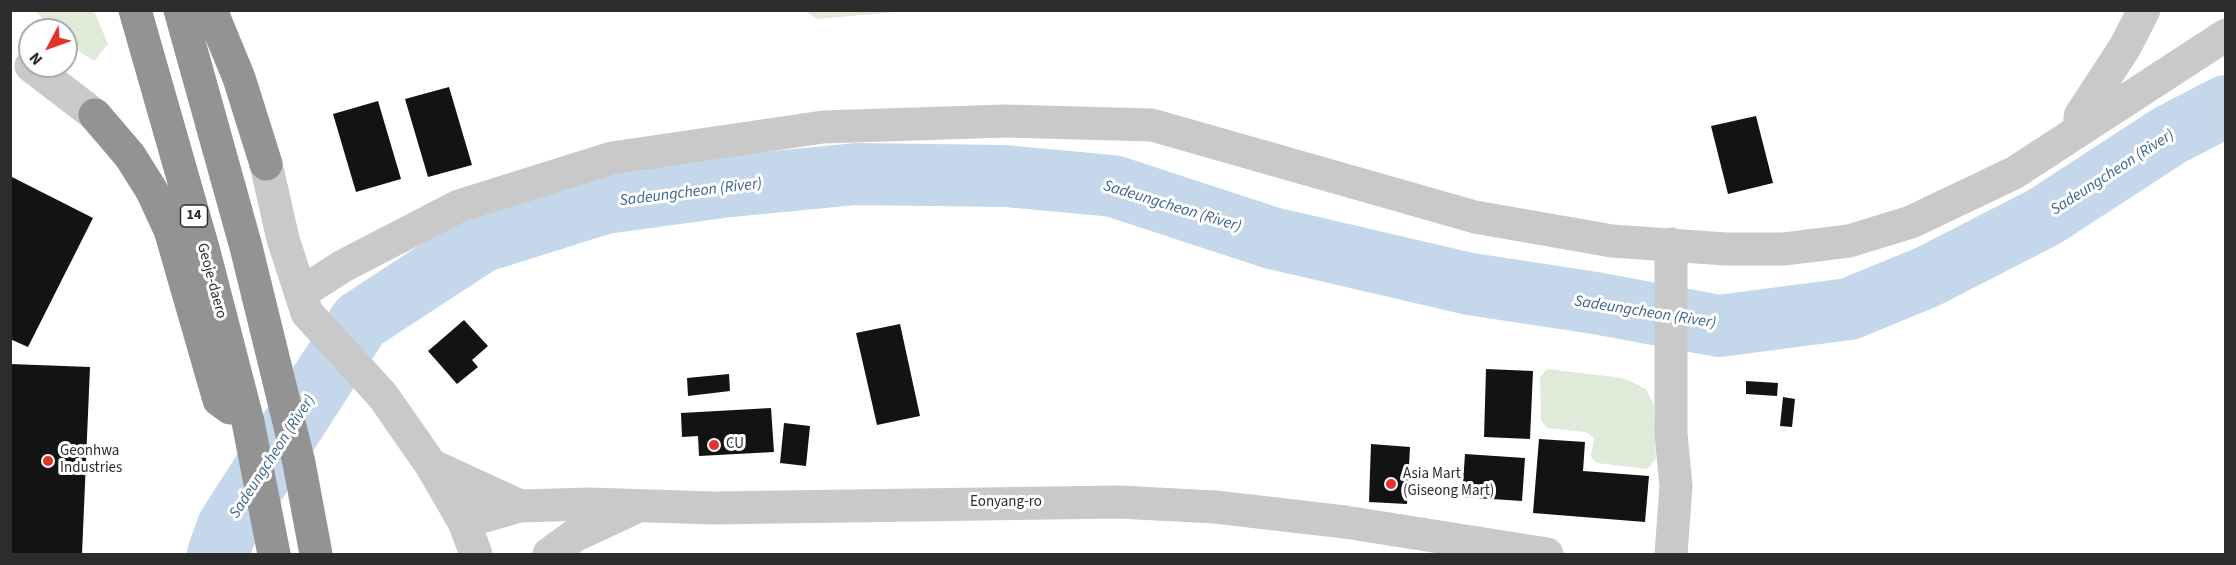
<!DOCTYPE html>
<html>
<head>
<meta charset="utf-8">
<style>
  body { margin:0 }
  #map { position:relative; width:2236px; height:565px; overflow:hidden; background:#fff; font-family:"Source Sans 3",sans-serif }
  canvas { display:block }
  .frame { position:absolute; inset:0; border:12px solid #2c2c2c; pointer-events:none }
  .north { position:absolute; left:18px; top:18px; width:60px; height:60px; box-sizing:border-box; background:#fff; border:2px solid #ababab; border-radius:50%; rotate:229deg; font-size:16px; font-weight:700; line-height:24px; text-align:center; color:#2c2c2c }
  .north::after { content:''; display:block; margin:auto; width:21px; height:27px; background:#e5312c; clip-path:polygon(50% 0,100% 100%,50% 72%,0 100%) }
</style>
</head>
<body>
<div id="map">
<canvas width="2236" height="565"></canvas>
<div class="frame"></div>
<div class="north">N</div>
</div>
<script>
const g = document.querySelector('canvas').getContext('2d');
g.lineJoin = 'round';
function paint(path, color) { g.fillStyle = color; g.fill(path, 'evenodd'); }
const shape = rows => new Path2D(rows.map(r => 'M' + r).join(''));
function trace(path, color, width, dash) { g.strokeStyle = color; g.lineWidth = width; g.lineCap = dash ? 'butt' : 'round'; g.setLineDash(dash || []); g.stroke(path); }
function write(font, color, halo, rows, align = 'center') {
  g.font = font + ' "Source Sans 3",sans-serif'; g.lineWidth = 6; g.setLineDash([]); g.textBaseline = 'middle'; g.strokeStyle = halo; g.fillStyle = color; for (const [text, x, y, turn = 0] of rows) {
    g.save(); g.translate(x, y); g.rotate((+turn || 0) * Math.PI / 180); g.textAlign = isNaN(turn) ? turn : align; if (halo) g.strokeText(text, 0, 0); g.fillText(text, 0, 0); g.restore();
  }
}
const green = shape([
  [35,11,94,11,108,44,94,61,66,43,66,30,54,30],
  [804,11,907,11,818,19],
  [1547,369,1623,378,1646,389,1654,405,1656,459,1647,469,1597,463,1591,457,1594,438,1586,432,1547,428,1541,420,1540,377]
]);
const river = shape([
  [218,554,228,526,360,321,481,242,605,203,722,187,856,174,1005,176,1113,186,1272,238,1470,284,1595,303,1719,326,1849,309,1927,277,2044,217,2170,135,2226,106]
]);
const building = shape([
  [449,87,472,165,428,177,405,99],
  [378,101,401,179,356,192,333,114],
  [1756,116,1773,183,1728,194,1711,126],
  [10,176,93,218,28,347,10,339],
  [464,320,488,346,472,360,478,367,457,384,428,351],
  [900,324,920,416,877,425,856,333],
  [10,364,90,367,82,554,10,554],
  [1486,369,1533,371,1530,439,1484,437],
  [729,374,730,391,688,396,687,378],
  [1746,381,1778,383,1777,396,1746,394],
  [1783,397,1795,399,1792,427,1780,426],
  [771,408,774,452,699,456,698,436,682,437,681,413],
  [784,423,810,426,806,466,780,463],
  [1539,439,1585,442,1583,471,1649,476,1645,522,1533,513],
  [1371,444,1410,447,1407,504,1369,502],
  [1465,454,1525,458,1522,501,1462,497]
]);
const minor = shape([
  [31,66,95,115],
  [2080,130,2080,116,2125,47,2144,10],
  [266,164,283,239,307,313,383,396,431,465,464,522,476,554],
  [301,293,343,266,459,206,612,158,823,127,1005,121,1152,125,1475,217,1612,241,1726,249,1784,249,1849,241,1911,222,2014,173,2226,35],
  [431,465,520,506],
  [464,522,520,506,590,504,713,508,1118,502,1215,507,1345,522,1547,554],
  [549,554,574,536,634,508],
  [1671,554,1676,486,1671,434,1671,244]
]);
const highway = shape([
  [135,10,203,248,248,422,274,554],
  [180,10,246,247,299,463,316,554],
  [211,10,239,78,266,164],
  [95,115,130,156,152,191,170,230,219,400,230,408]
]);
const markers = [
  [714,445,6,"#e5312c"],
  [48,461,6,"#e5312c"],
  [1391,484,6,"#e5312c"]
];
const shields = [
  [194,216,27]
];
const shieldNames = [
  ["14",194,216]
];
const streetNames = [
  ["Geoje-daero",211,281,75],
  ["Eonyang-ro",1006,503]
];
const poiNames = [
  ["CU",726,445],
  ["Geonhwa",60,452],
  ["Industries",60,469],
  ["Asia Mart",1403,475],
  ["(Giseong Mart)",1403,492]
];
const waterNames = [
  ["Sadeungcheon (River)",2113,173,-33],
  ["Sadeungcheon (River)",691,193,-7],
  ["Sadeungcheon (River)",1172,207,17],
  ["Sadeungcheon (River)",1645,313,9],
  ["Sadeungcheon (River)",273,457,-57]
];
paint(green, '#e0ead9');
trace(river, '#c5d8eb', 62);
paint(building, '#131313');
trace(minor, '#c9c9c9', 33);
trace(highway, '#939393', 33);
for (const [x, y, r, color] of markers) { const dot = new Path2D(); dot.arc(x, y, r, 0, 2 * Math.PI); g.fillStyle = color; g.fill(dot); trace(dot, '#fff', 2); }
for (const [x, y, w] of shields) { const box = new Path2D(); box.roundRect(x - w / 2, y - 11, w, 22, 4.5); g.fillStyle = '#fff'; g.fill(box); trace(box, '#2c2c2c', 1.5); }
write('bold 14px', '#2c2c2c', null, shieldNames);
write('15px', '#2c2c2c', '#fff', streetNames);
write('15px', '#2c2c2c', '#fff', poiNames, 'left');
write('italic 16px', '#3b658d', '#fff', waterNames);
</script>
</body>
</html>
